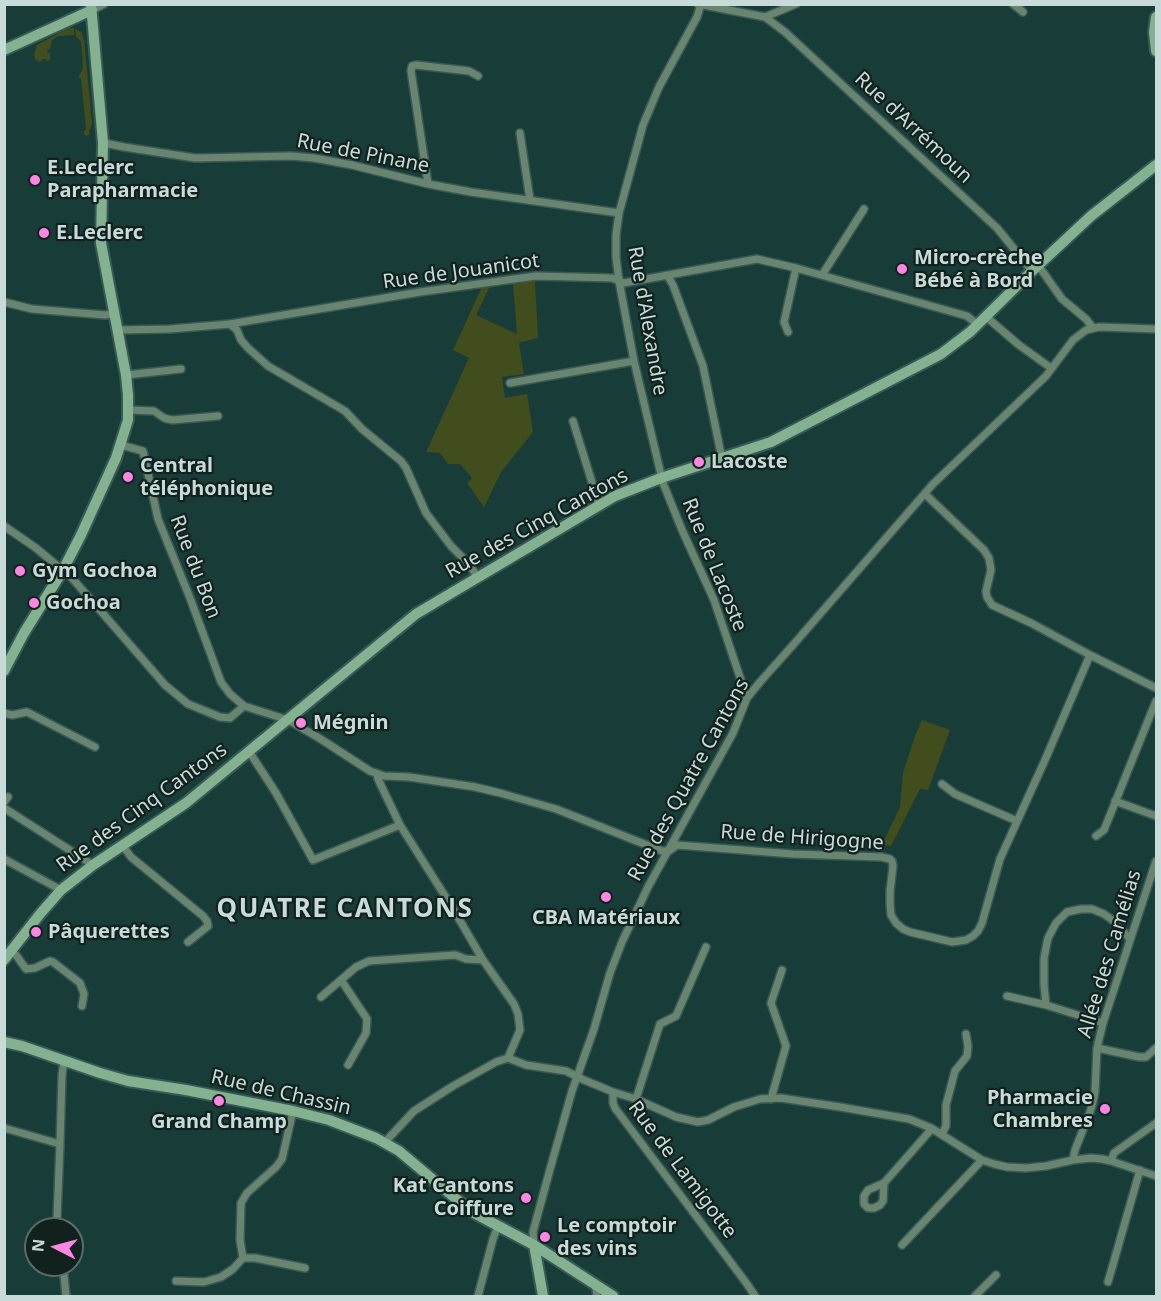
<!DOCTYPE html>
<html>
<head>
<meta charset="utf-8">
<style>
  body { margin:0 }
  #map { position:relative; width:1161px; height:1301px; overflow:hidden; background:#183d38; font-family:"Noto Sans",sans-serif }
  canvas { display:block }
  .frame { position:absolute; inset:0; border:6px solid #c8dbd8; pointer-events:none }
  .north { position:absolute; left:24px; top:1217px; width:60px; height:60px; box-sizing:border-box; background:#11211e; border:2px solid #5a6b68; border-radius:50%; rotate:276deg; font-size:16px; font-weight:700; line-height:24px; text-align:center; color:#c8dbd8 }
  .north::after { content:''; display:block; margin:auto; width:21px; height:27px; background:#fd86e2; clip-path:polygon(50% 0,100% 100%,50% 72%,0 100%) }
</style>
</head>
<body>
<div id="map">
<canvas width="1161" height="1301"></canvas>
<div class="frame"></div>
<div class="north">N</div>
</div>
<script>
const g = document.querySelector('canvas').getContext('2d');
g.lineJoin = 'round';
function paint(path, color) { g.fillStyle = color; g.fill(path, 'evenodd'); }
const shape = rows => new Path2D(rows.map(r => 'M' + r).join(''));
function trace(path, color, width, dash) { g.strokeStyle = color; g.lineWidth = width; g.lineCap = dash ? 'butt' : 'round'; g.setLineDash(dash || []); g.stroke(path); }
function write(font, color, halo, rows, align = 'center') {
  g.font = font + ' "Noto Sans",sans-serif'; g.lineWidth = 4.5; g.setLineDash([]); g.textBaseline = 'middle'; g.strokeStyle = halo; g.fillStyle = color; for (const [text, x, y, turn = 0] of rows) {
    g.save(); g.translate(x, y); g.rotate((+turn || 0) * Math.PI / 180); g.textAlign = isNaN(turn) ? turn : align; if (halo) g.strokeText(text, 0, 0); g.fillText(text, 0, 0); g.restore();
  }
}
const green = shape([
  [68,28,74,28,74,35,58,36,52,40,50,49,47,50,48,53,50,53,50,60,47,61,46,59,42,59,42,61,39,62,35,59,34,58,35,57,34,54,37,45],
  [75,29,81,32,84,40,92,123,89,132,90,134,86,136,84,134,84,131,86,130,81,78,78,78,83,68,82,51,81,42,76,36],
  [535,281,538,338,519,343,524,374,502,377,505,398,527,394,533,432,501,472,484,507,467,483,472,478,460,464,448,464,440,453,426,452,469,358,453,350,482,287,490,286,476,315,517,334,513,284],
  [922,720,950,730,928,790,920,789,891,846,882,845,900,807,903,773,915,736]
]);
const street = shape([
  [698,4,765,17,796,4],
  [701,4,697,17,659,87,643,125,619,213,616,235,616,257,619,281,634,361,663,483,682,530,714,600,747,698],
  [1013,4,1023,12],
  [92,10,104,4],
  [765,17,785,32,997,228,1032,271],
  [520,133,530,200],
  [102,140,109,144,124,147,195,158,291,156,314,158,352,165,428,184,471,192,619,213],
  [428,184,411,71,412,66,416,65,469,71,478,76],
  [1038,265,1062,299,1086,319,1093,328],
  [667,275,673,285,703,366,722,459],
  [822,275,864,209],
  [4,302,32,309,105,315,114,314],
  [986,315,991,321,1019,345,1051,368],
  [230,324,237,330,241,340,248,348,268,366,345,411,362,429,401,461,406,468,426,513,451,546,469,564,478,578],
  [117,330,170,329,230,324,420,292,536,276,612,278,624,283,757,259,796,268,967,316,977,324],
  [788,332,784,322,796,268],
  [126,375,181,369],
  [510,383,634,361],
  [129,410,154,411,164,418,172,420,218,416],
  [573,421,599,505],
  [121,445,143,451,158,519,190,598,221,682,230,694,244,706],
  [925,494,984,550,989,558,991,570,986,591,987,597,992,605,1031,623,1090,655,1156,688],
  [4,526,36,548,72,578,165,685,188,704,220,717,230,718,244,706,288,720,319,738,370,771,384,776,409,777,475,787,500,793,556,809,662,851,669,851,677,845,793,854,881,857,890,859,892,861,893,866,890,891,890,904,891,915,896,923,903,929,910,932,952,942,966,940,973,936,978,931,982,923,1000,859,1045,760,1090,655],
  [4,713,12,715,27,712,95,747],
  [248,752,252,756,276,793,313,860,400,825],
  [377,774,378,779,400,825,452,907,483,960,514,1004,518,1014,520,1030,508,1058],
  [942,784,955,794,1017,821],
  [1115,801,1156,816],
  [4,802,8,797],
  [4,808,93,865],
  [1096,836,1104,830,1156,701],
  [123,846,131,857,203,916,207,921,208,926,188,942],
  [4,859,61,890],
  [11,952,16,955,26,969,35,968,50,961,53,962,80,983,84,994,82,1006],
  [341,980,367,1019,366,1033,348,1065],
  [1007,996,1046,1005,1103,1023],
  [321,997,356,967,369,961,455,955,466,959,483,960],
  [1046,1005,1044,985,1044,958,1048,938,1056,923,1067,912,1081,909,1092,909,1104,914,1115,922,1130,939],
  [1097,1048,1139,1057,1146,1057,1156,1048],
  [613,1092,636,1099,676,1117,698,1122,708,1120,734,1107,760,1099,781,1098,840,1107,909,1119,931,1128,982,1160,994,1164,1007,1167,1026,1168,1046,1166,1073,1160,1091,1158,1102,1159,1111,1161,1156,1176],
  [636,1099,660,1024,676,1016,706,947],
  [771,1099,786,1046,771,1003,782,970],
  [4,1128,60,1144],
  [942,1134,946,1126,946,1105,955,1071,967,1056,968,1046,966,1034],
  [385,1142,414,1111,453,1086,496,1062,508,1058,526,1065,566,1071,584,1080,613,1092,613,1103,615,1108,747,1284,755,1296],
  [1073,1160,1075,1150,1090,1112,1093,1102,1095,1092,1097,1048,1103,1023,1156,861],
  [1111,1161,1114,1153,1156,1123],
  [884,1183,883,1201,880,1205,874,1208,868,1208,864,1204,864,1196,868,1190,884,1183,929,1132,931,1128],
  [59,1229,57,1219,60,1144,62,1075,64,1061],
  [534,1245,533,1232,549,1173,572,1091,594,1029,610,973,622,942,648,887,733,733,747,698,760,682,793,645,933,484,1046,376,1073,340,1086,330,1099,327,1156,329],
  [902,1245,982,1160],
  [243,1258,240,1240,241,1203,247,1193,276,1167,282,1159,293,1111],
  [63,1265,66,1296],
  [176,1281,204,1282,221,1277,233,1269,243,1258,255,1258,305,1268],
  [1108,1282,1140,1170],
  [595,1284,597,1296],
  [478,1296,493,1239,498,1226],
  [975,1296,996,1275]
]);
const secondary = shape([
  [1156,17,1154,32,1156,51],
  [4,50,92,10],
  [4,671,24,633,63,570,81,535,116,458,128,420,128,395,126,375,101,243,103,143,91,4],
  [4,960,40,914,61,890,93,865,186,803,416,614,615,496,661,478,771,442,941,354,970,332,1032,271,1091,216,1156,165],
  [4,1042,22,1046,100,1073,128,1081,186,1090,293,1111,329,1120,376,1138,399,1151,455,1198,474,1213,534,1245,613,1296],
  [534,1245,543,1296]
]);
const markers = [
  [35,180,6,"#fd86e2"],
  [44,233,6,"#fd86e2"],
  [902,269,6,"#fd86e2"],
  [699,462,6,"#fd86e2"],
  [128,477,6,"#fd86e2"],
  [20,571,6,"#fd86e2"],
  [34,603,6,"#fd86e2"],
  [301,723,6,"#fd86e2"],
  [606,897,6,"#fd86e2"],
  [36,932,6,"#fd86e2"],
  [219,1101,6,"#fd86e2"],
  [1105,1109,6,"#fd86e2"],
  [526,1198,6,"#fd86e2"],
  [545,1237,6,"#fd86e2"]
];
const streetNames = [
  ["Rue d'Arrémoun",913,128,43],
  ["Rue de Pinane",363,154,11],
  ["Rue de Jouanicot",461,272,-8],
  ["Rue d'Alexandre",647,321,80],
  ["Rue des Cinq Cantons",537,524,-29],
  ["Rue de Lacoste",714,565,68],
  ["Rue du Bon",195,567,69],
  ["Rue des Quatre Cantons",689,780,-61],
  ["Rue des Cinq Cantons",142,808,-36],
  ["Rue de Hirigogne",802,838,4],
  ["Allée des Camélias",1110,954,-73],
  ["Rue de Chassin",281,1093,13],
  ["Rue de Lamigotte",682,1170,53]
];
const poiNames = [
  ["E.Leclerc",47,168],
  ["Parapharmacie",47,191],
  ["E.Leclerc",56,233],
  ["Micro-crèche",914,258],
  ["Bébé à Bord",914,281],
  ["Lacoste",711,462],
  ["Central",140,466],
  ["téléphonique",140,489],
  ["Gym Gochoa",32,571],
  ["Gochoa",46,603],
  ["Mégnin",313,723],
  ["CBA Matériaux",606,918,"center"],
  ["Pâquerettes",48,932],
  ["Pharmacie",1093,1098,"right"],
  ["Chambres",1093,1121,"right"],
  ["Grand Champ",219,1122,"center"],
  ["Kat Cantons",514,1186,"right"],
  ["Coiffure",514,1209,"right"],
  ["Le comptoir",557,1226],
  ["des vins",557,1249]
];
const districtNames = [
  ["QUATRE CANTONS",345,910]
];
paint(green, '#414d1c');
trace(street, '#385955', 10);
trace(secondary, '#385955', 14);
trace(street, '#698570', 7);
trace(secondary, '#84b290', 10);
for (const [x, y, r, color] of markers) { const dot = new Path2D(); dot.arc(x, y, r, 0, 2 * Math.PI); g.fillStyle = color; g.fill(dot); trace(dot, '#11211e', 2); }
write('20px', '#c8dbd8', '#11211e', streetNames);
write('bold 20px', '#c8dbd8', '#11211e', poiNames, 'left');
g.letterSpacing = '1.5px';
write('bold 26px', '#c8dbd8', '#11211e', districtNames);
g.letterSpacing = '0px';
</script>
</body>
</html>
